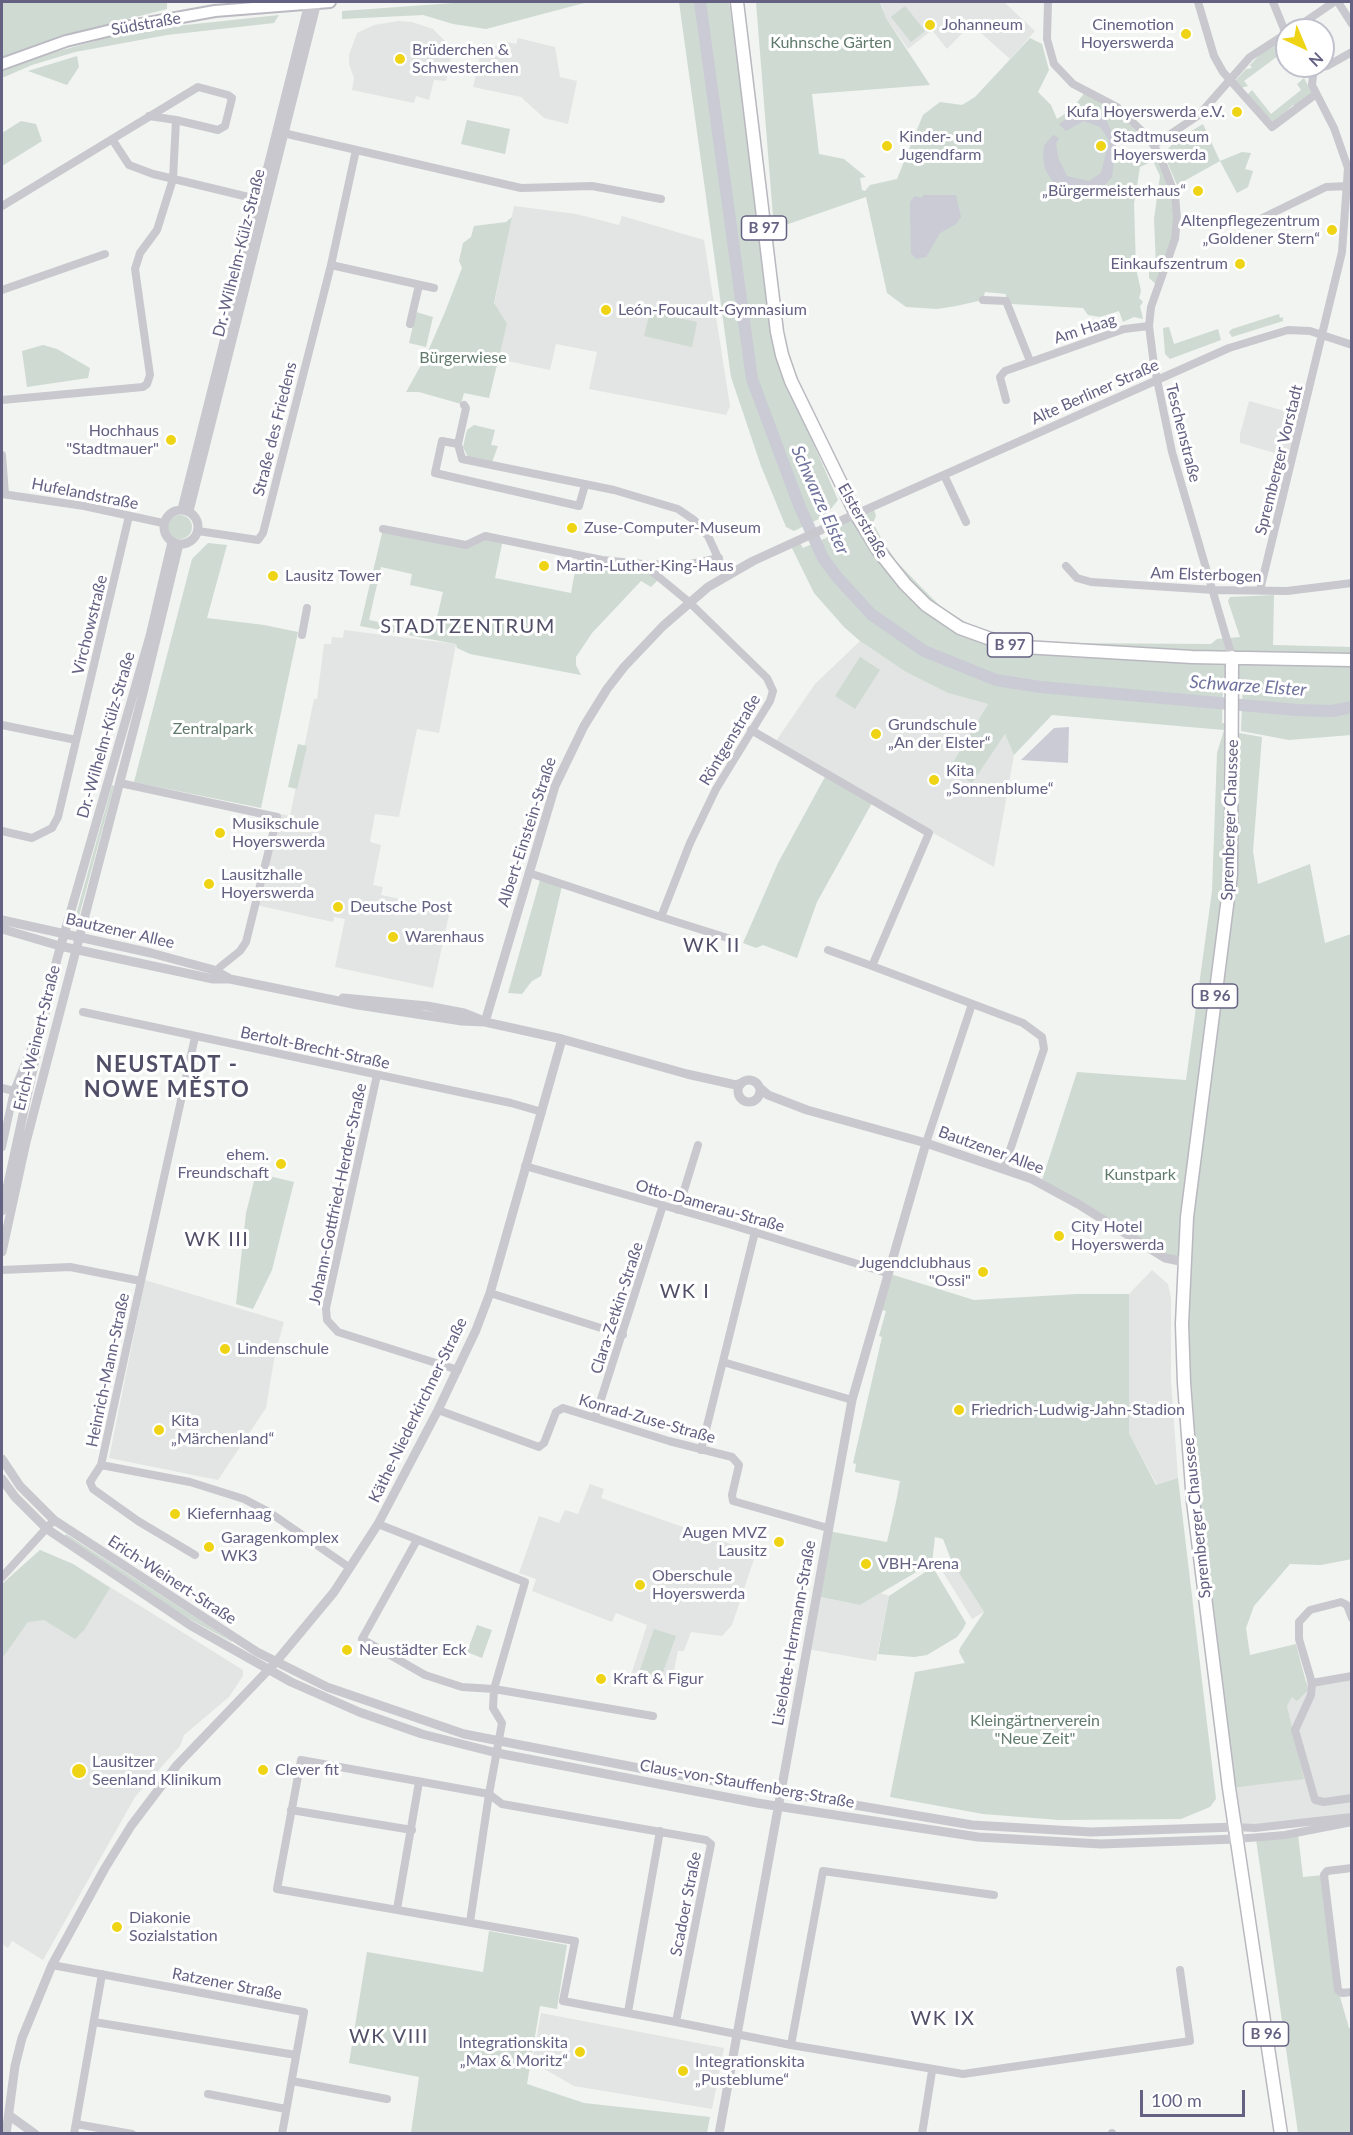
<!DOCTYPE html>
<html>
<head>
<meta charset="utf-8">
<style>
  body { margin:0 }
  #map { position:relative; width:1353px; height:2135px; overflow:hidden; background:#f1f4f0; font-family:Lato,sans-serif }
  canvas { display:block }
  .frame { position:absolute; inset:0; border:3px solid #646183; pointer-events:none }
  .north { position:absolute; left:1275px; top:18px; width:60px; height:60px; box-sizing:border-box; background:#fff; border:2px solid #c1c0cd; border-radius:50%; rotate:136deg; font-size:16px; font-weight:700; line-height:24px; text-align:center; color:#646183 }
  .north::after { content:''; display:block; margin:auto; width:21px; height:27px; background:#efd415; clip-path:polygon(50% 0,100% 100%,50% 72%,0 100%) }
  .scale { position:absolute; left:1140px; top:2090px; width:105px; height:27px; box-sizing:border-box; border:3px solid #646183; border-top:0; padding-left:8px; font-size:18px; line-height:21px; white-space:nowrap; color:#646183; -webkit-text-stroke:4px #fff; paint-order:stroke }
</style>
</head>
<body>
<div id="map">
<canvas width="1353" height="2135"></canvas>
<div class="frame"></div>
<div class="north">N</div>
<div class="scale">100 m</div>
</div>
<script>
const g = document.querySelector('canvas').getContext('2d');
g.lineJoin = 'round';
function paint(path, color) { g.fillStyle = color; g.fill(path, 'evenodd'); }
const shape = rows => new Path2D(rows.map(r => 'M' + r).join(''));
function trace(path, color, width, dash) { g.strokeStyle = color; g.lineWidth = width; g.lineCap = dash ? 'butt' : 'round'; g.setLineDash(dash || []); g.stroke(path); }
function write(font, color, halo, rows, align = 'center') {
  g.font = font + ' Lato,sans-serif'; g.lineWidth = 6; g.setLineDash([]); g.textBaseline = 'middle'; g.strokeStyle = halo; g.fillStyle = color; for (const [text, x, y, turn = 0] of rows) {
    g.save(); g.translate(x, y); g.rotate((+turn || 0) * Math.PI / 180); g.textAlign = isNaN(turn) ? turn : align; if (halo) g.strokeText(text, 0, 0); g.fillText(text, 0, 0); g.restore();
  }
}
const built = shape([
  [881,2,1004,2,1035,31,1010,59,971,24,947,49,932,30,908,49,886,18],
  [399,21,412,22,433,29,450,46,452,53,446,81,434,80,429,100,416,96,414,103,352,90,354,78,349,64,349,55,357,33,374,25],
  [518,38,555,47,560,77,577,81,568,124,544,118,521,97,473,87,483,43,500,47,502,41,516,44],
  [514,206,576,214,619,225,622,216,704,240,730,406,726,415,589,389,597,352,556,344,550,370,498,359,507,324,494,306,495,300],
  [1249,401,1303,416,1293,458,1240,443,1240,434],
  [344,630,456,644,439,733,417,729,399,817,375,814,370,842,381,845,373,885,383,887,381,895,450,910,433,988,335,967,345,919,334,917,333,922,256,905,276,813,290,816,314,699,317,699,324,644,331,644,332,637,343,638],
  [860,641,906,672,948,693,988,704,949,769,972,782,1005,734,1014,755,994,867,774,744,815,684],
  [1152,1270,1168,1284,1171,1298,1171,1379,1178,1478,1157,1485,1129,1433,1129,1294],
  [145,1280,284,1322,275,1354,266,1408,218,1480,109,1458],
  [590,1484,604,1489,601,1498,756,1553,732,1625,722,1636,691,1632,684,1651,678,1651,671,1685,630,1678,647,1625,616,1613,612,1622,532,1591,536,1579,519,1573,539,1516,559,1523,565,1510,578,1514],
  [40,1550,73,1564,243,1670,243,1676,229,1697,184,1735,180,1746,135,1797,43,1960,12,1941,8,1948,2,1944,2,1659,28,1622,2,1584],
  [952,1562,984,1612,972,1619,941,1569],
  [881,1593,889,1596,876,1661,807,1649,816,1596,860,1605],
  [1351,1675,1351,1816,1236,1829,1230,1788,1292,1733,1287,1706,1292,1697,1307,1690,1305,1681],
  [541,2013,724,2048,712,2109,574,2086,532,2062]
]);
const green = shape([
  [2,2,167,2,167,9,65,35,2,57],
  [468,2,588,2,486,29,453,24,423,15,342,19,342,11],
  [679,2,729,2,739,65,762,254,801,415,838,500,825,516,794,531,786,527,761,466,731,377],
  [756,2,880,2,886,18,930,85,812,94,819,154,844,159,866,177,860,178,862,190,865,191,870,185,897,179,923,115,940,102,962,105,975,97,1030,38,1042,44,1049,70,1038,92,1051,105,1057,119,1071,110,1086,91,1104,99,1138,133,1128,144,1116,142,1115,152,1146,152,1146,157,1160,156,1174,195,1176,230,1158,286,1149,278,1149,268,1156,266,1154,219,1160,176,1153,161,1140,167,1134,204,1136,268,1141,291,1139,298,1143,302,1140,306,1143,319,1134,317,1123,322,1119,311,1100,317,1088,315,1083,308,1012,304,1006,301,1006,294,985,292,983,300,956,306,937,309,906,307,887,293,866,197,774,229],
  [905,6,925,31,911,42,891,17],
  [279,15,274,23,167,35,75,52,32,65,2,78,2,70,29,59,114,36,167,27],
  [1277,44,1282,53,1244,81,1248,86,1241,88,1235,81,1246,69,1252,68,1250,65,1267,47],
  [77,56,79,67,67,85,28,71],
  [1304,78,1312,93,1295,107,1293,105,1274,123,1247,95,1252,90,1271,114,1301,90,1297,84],
  [467,120,510,129,505,154,461,144],
  [21,121,36,124,42,141,2,166,2,133],
  [1203,124,1220,161,1242,152,1251,153,1245,169,1253,171,1248,187,1237,193,1220,161,1177,185,1168,164,1168,149,1175,141],
  [512,217,494,303,507,324,489,398,464,393,461,404,419,392,406,392,425,358,445,312,462,268,459,261,463,243,471,237,474,226,506,222],
  [416,312,433,317,426,347,409,343],
  [650,312,697,322,692,347,644,336],
  [1279,314,1280,318,1283,317,1283,321,1232,337,1229,332,1232,329],
  [1169,327,1174,344,1218,329,1221,340,1170,359,1165,354,1163,328],
  [43,345,57,349,90,368,88,378,27,387,22,351],
  [474,425,495,430,491,445,498,446,492,462,468,457,463,447,467,430],
  [873,507,876,516,873,523,881,538,896,561,920,586,941,607,967,623,996,634,1022,640,1054,643,1211,644,1217,639,1240,637,1228,601,1230,597,1274,595,1273,645,1351,647,1351,735,1289,740,1241,731,1243,683,1223,683,1222,723,1232,723,1231,832,1184,1262,1165,1257,1041,1183,1077,1072,1186,1080,1212,891,1217,753,1224,730,1052,715,1014,755,1005,734,972,783,949,769,988,704,948,693,906,672,860,641,844,627,814,593,790,544,798,540,803,548,833,535,830,526],
  '168 527a12 12 0 1 1 24 0a12 12 0 1 1-24 0Z',
  [383,529,466,545,480,538,503,539,495,578,571,593,578,555,643,564,661,577,651,587,641,581,592,633,576,657,576,665,581,675,470,654,457,648,456,644,360,626],
  [381,567,412,574,410,585,443,592,433,634,369,620],
  [208,543,227,545,207,618,264,625,298,632,261,808,134,782,192,559],
  [860,657,880,670,855,709,835,696],
  [1233,732,1262,737,1253,851,1258,884,1310,864,1325,943,1351,934,1352,1559,1321,1565,1290,1564,1254,1606,1246,1628,1250,1655,1296,1644,1308,1690,1297,1701,1292,1697,1287,1706,1304,1779,1230,1788,1194,1501,1184,1281,1220,964],
  [298,744,307,746,297,789,288,787],
  [826,775,872,803,817,902,797,958,763,945,756,948,743,943,778,863],
  [112,785,114,786,79,916,76,915],
  [540,880,562,886,541,976,532,981,522,994,508,993],
  [256,1173,294,1182,272,1270,253,1309,236,1304,246,1213],
  [887,1273,974,1300,1077,1294,1129,1294,1129,1433,1156,1485,1178,1478,1216,1799,1210,1807,1181,1819,1059,1820,983,1814,890,1797,915,1672,965,1663,959,1652,960,1648,984,1612,952,1562,943,1539,935,1537,932,1563,860,1605,816,1596,828,1531,887,1542,896,1502,900,1481,855,1472,856,1464,853,1463,882,1337,879,1336,886,1311,877,1309],
  [66,1534,232,1641,232,1642,180,1614,64,1537],
  [40,1550,73,1564,110,1588,84,1630,75,1639,44,1620,28,1622,2,1659,2,1584],
  [930,1569,935,1571,966,1623,963,1629,957,1637,927,1655,914,1657,878,1654,889,1596],
  [477,1625,492,1630,482,1658,467,1652],
  [654,1629,676,1636,660,1680,639,1673],
  [1298,1834,1303,1877,1324,1875,1338,1990,1349,2028,1351,2028,1351,2133,1298,2133,1256,1839],
  [489,1931,567,1945,557,2009,540,2006,527,2084,584,2103,710,2117,707,2133,411,2133,419,2077,349,2063,367,1952,483,1972]
]);
const water = shape([
  [1079,111,1095,112,1105,117,1116,142,1112,177,1102,188,1088,196,1076,195,1054,184,1045,169,1043,156,1044,146,1053,135,1059,138,1056,144,1059,160,1067,176,1089,181,1101,173,1109,140,1100,127,1084,121,1066,131,1059,124],
  [924,195,956,195,961,217,956,224,940,233,926,257,916,259,911,253,910,202,915,196,921,198],
  [1069,727,1068,763,1021,760,1054,728]
]);
const river = shape([
  [700,2,752,379,799,505,823,558,837,577,871,614,924,651,996,680,1040,687,1297,710,1332,711,1352,707]
]);
const minor = shape([
  [1048,2,1047,39,1054,64,1073,84,1117,107,1149,138,1160,156,1175,195,1177,218,1175,239,1151,307,1149,326,1154,365,1172,452,1232,657],
  [1198,2,1214,56,1223,72,1272,127,1316,94],
  [1273,2,1286,34],
  [1338,2,1352,24],
  [1293,30,1334,2],
  [1316,69,1327,66,1352,52],
  [283,133,521,188,592,186,661,199],
  [112,139,129,165,153,174,265,201],
  [1154,145,1199,115,1250,57,1287,33],
  [2,206,198,87,228,95,232,98,225,126,218,130,176,120],
  [1252,223,1326,187,1348,186],
  [331,265,434,288],
  [2,290,105,254],
  [983,300,1006,301,1030,361],
  [410,324,419,285],
  [2,400,143,387,147,384,150,375,135,269,140,253,157,230,173,179,176,120,149,116],
  [1006,400,1000,377,1005,371,1124,329,1149,326],
  [464,405,466,408,458,444,462,459,614,490,678,509,694,520,708,536,726,575],
  [458,444,442,441,435,473,579,506,585,485],
  [2,455,5,494],
  [944,475,966,522],
  [2,494,84,506,163,523],
  [856,514,1229,348,1288,330,1310,331,1352,345],
  [383,529,466,545,485,536,602,560,643,564,689,602,767,678,773,691,770,701,716,789,690,843,661,917,734,940],
  [198,531,258,540,263,533,331,265,356,150],
  [646,564,686,565,719,558],
  [1066,566,1077,578,1091,582,1214,590,1287,591,1352,583],
  [1260,590,1342,252,1348,168,1334,128,1312,85,1314,66],
  [302,635,307,608],
  [2,725,76,740],
  [751,730,929,833,872,966,1023,1023,1042,1037,1044,1049,1004,1168],
  [120,783,277,817,246,942,240,951,220,967],
  [2,831,32,838,52,828,58,817,129,516],
  [529,873,661,917],
  [828,950,872,966],
  [83,1012,511,1103,542,1112],
  [377,1075,326,1308,327,1320,338,1332,458,1370],
  [2,1088,14,1091],
  [926,1143,972,1004],
  [2,1147,14,1091,41,1024],
  [525,1166,725,1223,887,1273],
  [678,1210,698,1145],
  [2,1270,70,1267,141,1281,195,1037],
  [141,1281,101,1465,90,1482,93,1489,138,1521,195,1555],
  [490,1293,623,1335],
  [723,1362,852,1400],
  [438,1410,539,1447,544,1443,556,1412,563,1408,669,1441,732,1457,739,1465,732,1495,733,1501,828,1528],
  [595,1418,663,1205],
  [701,1450,755,1232],
  [101,1465,190,1482,244,1499,269,1512,350,1568],
  [378,1524,525,1582,494,1689,653,1716],
  [417,1540,362,1639,425,1675,462,1687,494,1689,493,1708,502,1723,489,1794,502,1804,706,1840,711,1844,676,2022,791,2045,963,2074,1190,2041,1180,1970],
  [2,1577,54,1520],
  [1352,1618,1347,1605,1341,1602,1310,1610,1299,1622,1299,1639,1312,1683,1311,1695,1295,1730,1315,1800,1324,1802,1352,1798],
  [1312,1683,1352,1676],
  [291,1810,412,1830],
  [1235,1827,1255,1828,1352,1817],
  [1236,1839,1285,1835,1352,1822],
  [1352,1868,1327,1871,1324,1875,1338,1990,1342,1993,1352,1992],
  [397,1909,419,1782],
  [470,1922,489,1794,301,1760,277,1889,575,1941,563,2001,676,2022],
  [52,1965,304,2012,282,2134],
  [628,2012,660,1831],
  [94,2022,296,2055],
  [791,2045,823,1871,994,1895],
  [292,2081,387,2099],
  [208,2094,286,2109],
  [76,2124,132,2134],
  [74,2134,102,1974],
  [922,2134,932,2071],
  [1112,2134,1112,2133]
]);
const tertiary = shape([
  [182,509,309,3],
  '164 527a17 17 0 1 1 34 0a17 17 0 1 1-34 0Z',
  [189,511,317,2],
  [2,920,151,953,214,970,230,979,358,1005,462,1021,485,1022,562,1039,687,1074,736,1085,741,1083],
  [2,929,60,946,213,979,228,979],
  [343,998,427,1006,464,1013,479,1019],
  [485,1022,555,786,584,726,607,689,624,667,663,626,708,587,753,561,856,514],
  '738 1091a11 11 0 1 1 22 0a11 11 0 1 1-22 0Z',
  [760,1088,768,1095,807,1110,926,1143,1032,1179,1078,1204,1165,1258,1185,1262],
  [2,1211,57,959,150,636,172,542],
  [2,1252,26,1142,143,693,179,544],
  [2,1459,20,1486,54,1520,257,1652,327,1687,464,1734,649,1770,972,1825,1091,1832,1235,1827],
  [2,1479,15,1497,47,1529,190,1625,291,1682,359,1712,422,1734,497,1753,757,1803,978,1837,1101,1844,1236,1839],
  [10,2116,35,2134],
  [6,2134,15,2066,22,2038,52,1965,105,1868,131,1826,177,1765,275,1663,334,1592,378,1524,438,1410,476,1330,490,1293,562,1039],
  [719,2134,852,1400,926,1143]
]);
const secondary = shape([
  [2,64,66,41,120,28,215,11,330,2]
]);
const primary = shape([
  [737,2,777,332,782,355,791,381,856,514,878,550,905,584,926,605,960,628,999,642,1024,647,1192,657,1352,660],
  [1232,657,1231,874,1187,1217,1182,1324,1184,1383,1193,1501,1229,1788,1281,2134]
]);
const markers = [
  [930,25,6,"#efd415"],
  [1186,34,6,"#efd415"],
  [400,59,6,"#efd415"],
  [1237,112,6,"#efd415"],
  [887,146,6,"#efd415"],
  [1101,146,6,"#efd415"],
  [1198,191,6,"#efd415"],
  [1332,230,6,"#efd415"],
  [1240,264,6,"#efd415"],
  [606,310,6,"#efd415"],
  [171,440,6,"#efd415"],
  [572,528,6,"#efd415"],
  [544,566,6,"#efd415"],
  [273,576,6,"#efd415"],
  [876,734,6,"#efd415"],
  [934,780,6,"#efd415"],
  [220,833,6,"#efd415"],
  [209,884,6,"#efd415"],
  [338,907,6,"#efd415"],
  [393,937,6,"#efd415"],
  [281,1164,6,"#efd415"],
  [1059,1236,6,"#efd415"],
  [983,1272,6,"#efd415"],
  [225,1349,6,"#efd415"],
  [959,1410,6,"#efd415"],
  [159,1430,6,"#efd415"],
  [175,1514,6,"#efd415"],
  [779,1542,6,"#efd415"],
  [209,1547,6,"#efd415"],
  [866,1564,6,"#efd415"],
  [640,1585,6,"#efd415"],
  [347,1650,6,"#efd415"],
  [601,1679,6,"#efd415"],
  [263,1770,6,"#efd415"],
  [79,1771,8,"#efd415"],
  [117,1927,6,"#efd415"],
  [580,2052,6,"#efd415"],
  [683,2071,6,"#efd415"]
];
const shields = [
  [764,228,45],
  [1010,645,45],
  [1215,996,45],
  [1266,2034,45]
];
const shieldNames = [
  ["B 97",764,228],
  ["B 97",1010,645],
  ["B 96",1215,996],
  ["B 96",1266,2034]
];
const streetNames = [
  ["Südstraße",146,24,-10],
  ["Dr.-Wilhelm-Külz-Straße",239,253,-76],
  ["Am Haag",1085,329,-18],
  ["Alte Berliner Straße",1095,392,-24],
  ["Straße des Friedens",275,429,-76],
  ["Teschenstraße",1183,433,76],
  ["Spremberger Vorstadt",1279,460,-76],
  ["Hufelandstraße",85,494,11],
  ["Elsterstraße",863,521,60],
  ["Am Elsterbogen",1206,575,2],
  ["Virchowstraße",90,625,-76],
  ["Dr.-Wilhelm-Külz-Straße",106,735,-74],
  ["Röntgenstraße",730,740,-59],
  ["Spremberger Chaussee",1230,820,-88],
  ["Albert-Einstein-Straße",527,832,-72],
  ["Bautzener Allee",120,931,13],
  ["Erich-Weinert-Straße",37,1038,-76],
  ["Bertolt-Brecht-Straße",315,1048,12],
  ["Bautzener Allee",991,1150,20],
  ["Johann-Gottfried-Herder-Straße",338,1194,-78],
  ["Otto-Damerau-Straße",710,1206,16],
  ["Clara-Zetkin-Straße",617,1308,-72],
  ["Heinrich-Mann-Straße",108,1370,-78],
  ["Käthe-Niederkirchner-Straße",418,1410,-64],
  ["Konrad-Zuse-Straße",647,1419,16],
  ["Spremberger Chaussee",1197,1518,-96],
  ["Erich-Weinert-Straße",172,1580,33],
  ["Liselotte-Herrmann-Straße",794,1633,-80],
  ["Claus-von-Stauffenberg-Straße",747,1784,10],
  ["Scadoer Straße",686,1904,-79],
  ["Ratzener Straße",227,1984,11]
];
const poiNames = [
  ["Johanneum",942,25],
  ["Cinemotion",1174,25,"right"],
  ["Hoyerswerda",1174,43,"right"],
  ["Brüderchen &",412,50],
  ["Schwesterchen",412,68],
  ["Kufa Hoyerswerda e.V.",1225,112,"right"],
  ["Kinder- und",899,137],
  ["Jugendfarm",899,155],
  ["Stadtmuseum",1113,137],
  ["Hoyerswerda",1113,155],
  ["„Bürgermeisterhaus“",1186,191,"right"],
  ["Altenpflegezentrum",1320,221,"right"],
  ["„Goldener Stern“",1320,239,"right"],
  ["Einkaufszentrum",1228,264,"right"],
  ["León-Foucault-Gymnasium",618,310],
  ["Hochhaus",159,431,"right"],
  ["\"Stadtmauer\"",159,449,"right"],
  ["Zuse-Computer-Museum",584,528],
  ["Martin-Luther-King-Haus",556,566],
  ["Lausitz Tower",285,576],
  ["Grundschule",888,725],
  ["„An der Elster“",888,743],
  ["Kita",946,771],
  ["„Sonnenblume“",946,789],
  ["Musikschule",232,824],
  ["Hoyerswerda",232,842],
  ["Lausitzhalle",221,875],
  ["Hoyerswerda",221,893],
  ["Deutsche Post",350,907],
  ["Warenhaus",405,937],
  ["ehem.",269,1155,"right"],
  ["Freundschaft",269,1173,"right"],
  ["City Hotel",1071,1227],
  ["Hoyerswerda",1071,1245],
  ["Jugendclubhaus",971,1263,"right"],
  ["\"Ossi\"",971,1281,"right"],
  ["Lindenschule",237,1349],
  ["Friedrich-Ludwig-Jahn-Stadion",971,1410],
  ["Kita",171,1421],
  ["„Märchenland“",171,1439],
  ["Kiefernhaag",187,1514],
  ["Augen MVZ",767,1533,"right"],
  ["Lausitz",767,1551,"right"],
  ["Garagenkomplex",221,1538],
  ["WK3",221,1556],
  ["VBH-Arena",878,1564],
  ["Oberschule",652,1576],
  ["Hoyerswerda",652,1594],
  ["Neustädter Eck",359,1650],
  ["Kraft & Figur",613,1679],
  ["Lausitzer",92,1762],
  ["Seenland Klinikum",92,1780],
  ["Clever fit",275,1770],
  ["Diakonie",129,1918],
  ["Sozialstation",129,1936],
  ["Integrationskita",568,2043,"right"],
  ["„Max & Moritz“",568,2061,"right"],
  ["Integrationskita",695,2062],
  ["„Pusteblume“",695,2080]
];
const parkNames = [
  ["Kuhnsche Gärten",831,43],
  ["Bürgerwiese",463,358],
  ["Zentralpark",213,729],
  ["Kunstpark",1140,1175],
  ["Kleingärtnerverein",1035,1721],
  ["\"Neue Zeit\"",1035,1739]
];
const waterNames = [
  ["Schwarze Elster",820,500,66],
  ["Schwarze Elster",1248,686,4]
];
const quarterNames = [
  ["STADTZENTRUM",468,627],
  ["WK II",712,946],
  ["WK III",217,1240],
  ["WK I",685,1292],
  ["WK IX",943,2019],
  ["WK VIII",389,2037]
];
const districtNames = [
  ["NEUSTADT -",167,1065],
  ["NOWE MĚSTO",167,1090]
];
paint(built, '#e2e5e3');
paint(green, '#cedad2');
paint(water, '#cacbd5');
trace(river, '#cacbd5', 12);
trace(secondary, '#bbbac2', 14);
trace(primary, '#b9b8bf', 15);
trace(minor, '#c9c8ce', 8);
trace(tertiary, '#c9c8ce', 9);
trace(secondary, '#fff', 10);
trace(primary, '#fff', 12);
for (const [x, y, r, color] of markers) { const dot = new Path2D(); dot.arc(x, y, r, 0, 2 * Math.PI); g.fillStyle = color; g.fill(dot); trace(dot, '#fff', 2); }
for (const [x, y, w] of shields) { const box = new Path2D(); box.roundRect(x - w / 2, y - 12, w, 24, 4.5); g.fillStyle = '#fff'; g.fill(box); trace(box, '#646183', 1.5); }
write('bold 15px', '#646183', null, shieldNames);
write('16px', '#646183', '#fff', streetNames);
write('16px', '#646183', '#fff', poiNames, 'left');
write('16px', '#607a6c', '#fff', parkNames);
write('italic 18px', '#6f739d', '#fff', waterNames);
g.letterSpacing = '1.5px';
write('20px', '#514f68', '#fff', quarterNames);
g.letterSpacing = '0px';
g.letterSpacing = '1.5px';
write('bold 22px', '#514f68', '#fff', districtNames);
g.letterSpacing = '0px';
</script>
</body>
</html>
